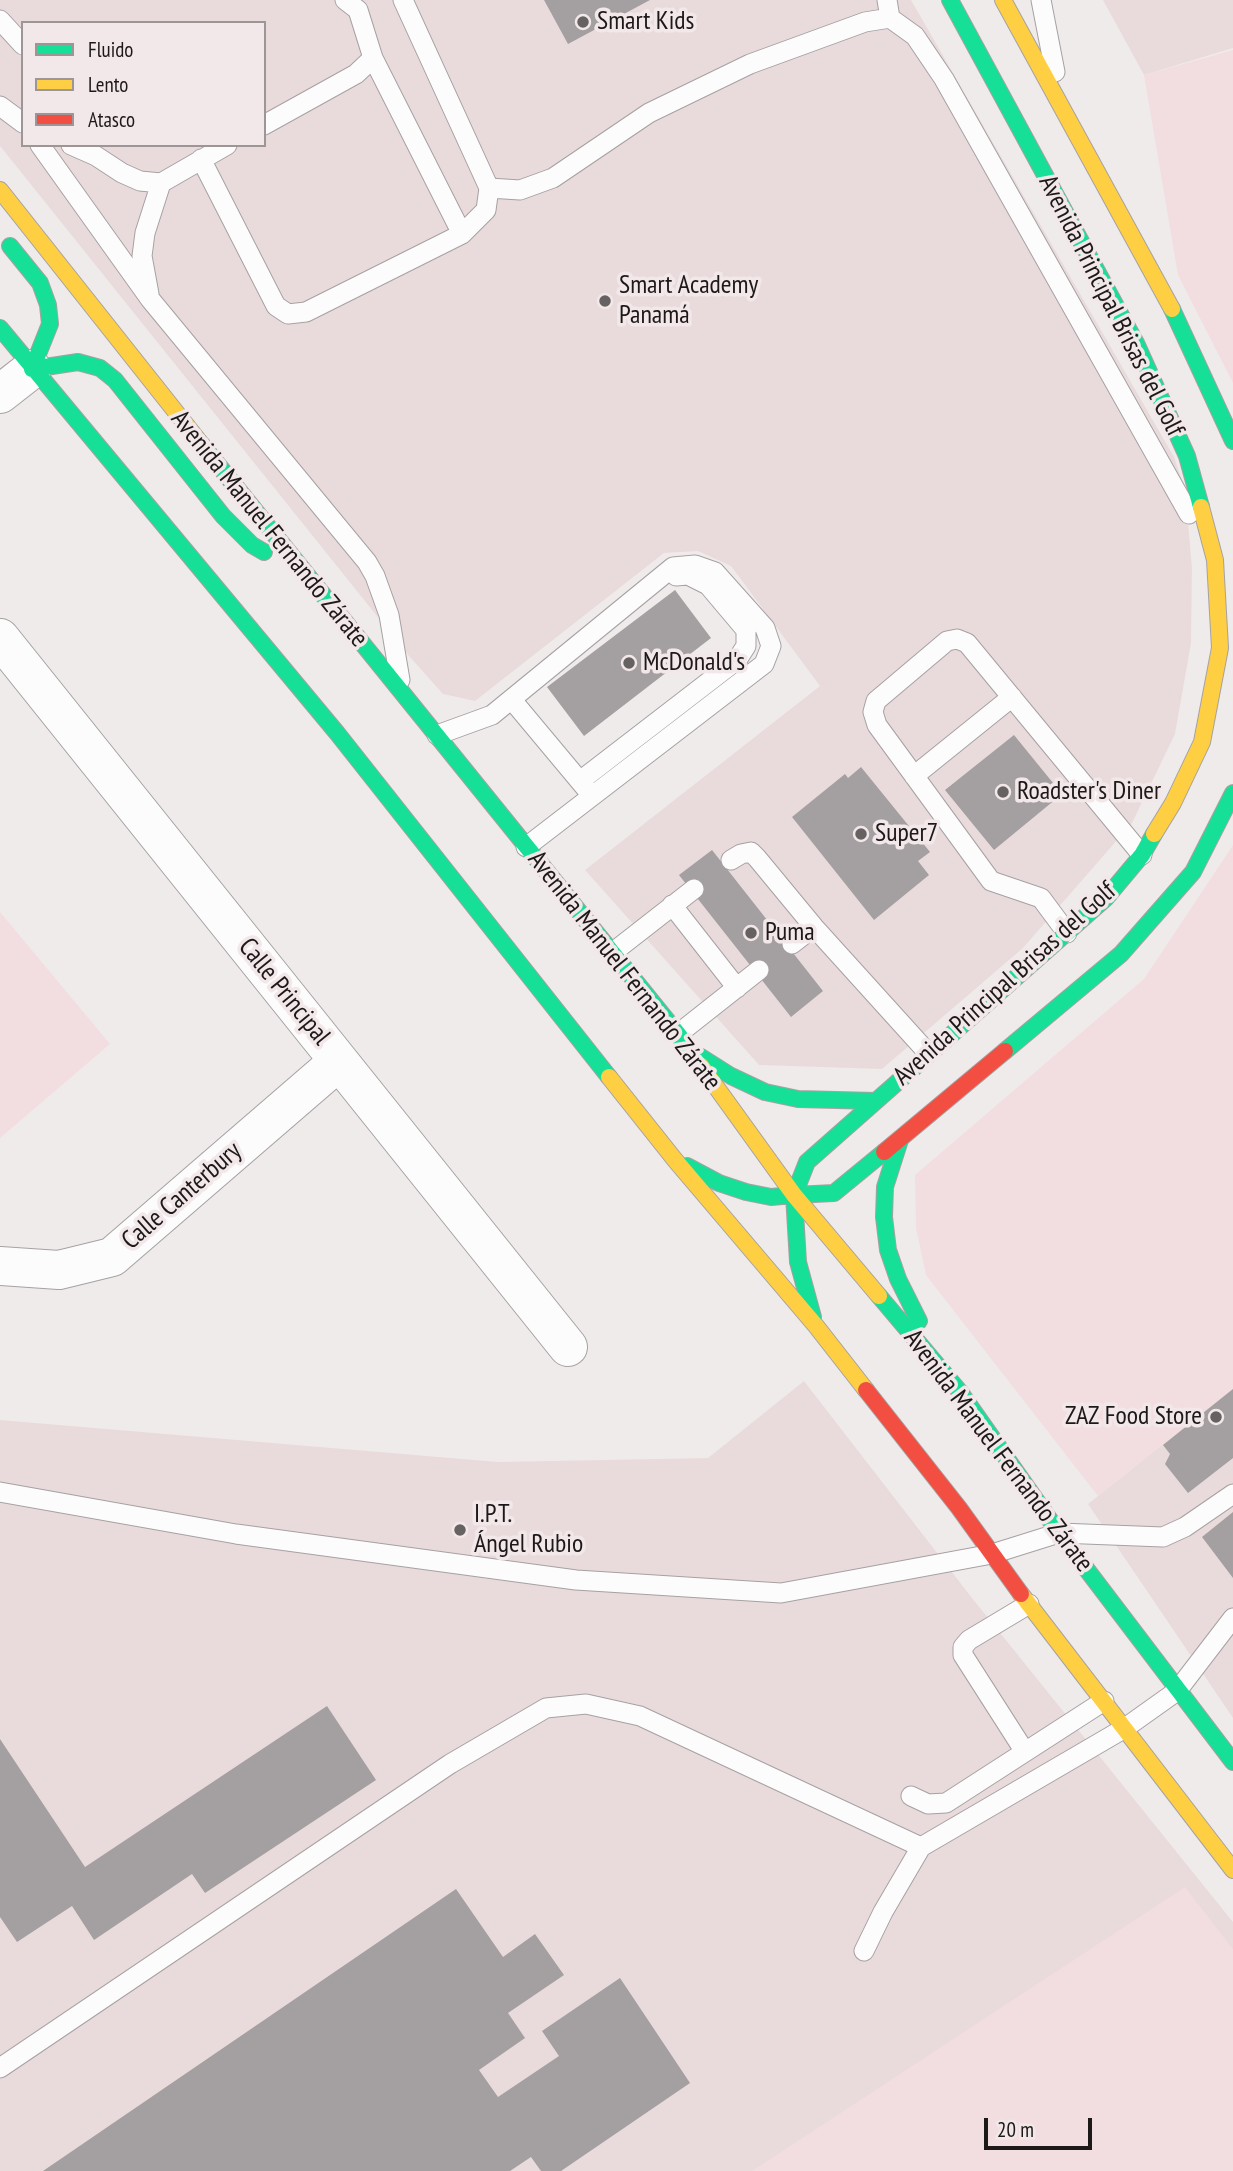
<!DOCTYPE html>
<html>
<head>
<meta charset="utf-8">
<style>
  body { margin:0 }
  #map { position:relative; width:1233px; height:2171px; overflow:hidden; background:#f0ebeb; font-family:"PT Sans Narrow",sans-serif }
  canvas { display:block }
  .legend { position:absolute; left:21px; top:21px; width:245px; height:126px; box-sizing:border-box; background:#f3e8e9; border:2px solid #9d9596; margin:0; padding:9px 12px; list-style:none; font-size:21px; color:#1d1919 }
  .legend li { display:flex; align-items:center; gap:14px; height:35px }
  .legend b { width:35px; border:2px solid #9d9596 }
  .scale { position:absolute; left:984px; top:2118px; width:108px; height:32px; box-sizing:border-box; border:4px solid #1d1919; border-top:0; padding-left:9px; font-size:21px; line-height:24px; white-space:nowrap; color:#1d1919; -webkit-text-stroke:5px #f3e8e9; paint-order:stroke }
</style>
</head>
<body>
<div id="map">
<canvas width="1233" height="2171"></canvas>
<ul class="legend">
<li><b style="height:9px;background:#16e098"></b>Fluido</li>
<li><b style="height:9px;background:#ffcf43"></b>Lento</li>
<li><b style="height:9px;background:#f24e42"></b>Atasco</li>
</ul>
<div class="scale">20 m</div>
</div>
<script>
const g = document.querySelector('canvas').getContext('2d');
g.lineJoin = 'round';
function paint(path, color) { g.fillStyle = color; g.fill(path, 'evenodd'); }
const shape = rows => new Path2D(rows.map(r => 'M' + r).join(''));
function trace(path, color, width, dash) { g.strokeStyle = color; g.lineWidth = width; g.lineCap = dash ? 'butt' : 'round'; g.setLineDash(dash || []); g.stroke(path); }
function write(font, color, halo, rows, align = 'center') {
  g.font = font + ' "PT Sans Narrow",sans-serif'; g.lineWidth = 7; g.setLineDash([]); g.textBaseline = 'middle'; g.strokeStyle = halo; g.fillStyle = color; for (const [text, x, y, turn = 0] of rows) {
    g.save(); g.translate(x, y); g.rotate((+turn || 0) * Math.PI / 180); g.textAlign = isNaN(turn) ? turn : align; if (halo) g.strokeText(text, 0, 0); g.fillText(text, 0, 0); g.restore();
  }
}
const built = shape([
  [0,0,911,0,1174,457,1185,489,1192,568,1191,643,1175,734,1132,823,1023,948,882,1069,759,1065,585,870,820,686,731,566,698,551,664,553,475,701,443,694,409,656,0,146],
  [23,23,264,23,264,145,23,145],
  [1103,0,1233,0,1233,48,1144,75],
  [804,1381,972,1598,1233,1922,1233,2171,0,2171,0,1420,498,1462,708,1458],
  [1233,1388,1233,1718,1088,1504]
]);
const green = shape([
  [1233,50,1233,383,1178,275,1144,75],
  [1233,845,1233,1388,1098,1496,926,1275,916,1228,915,1175,1144,979],
  [0,912,110,1044,0,1138],
  [1185,1887,1233,1949,1233,2171,752,2171]
]);
const building = shape([
  [544,0,650,0,568,44],
  [675,590,711,638,584,736,547,687],
  [1014,735,1062,794,994,850,945,790],
  [861,767,930,852,918,861,929,875,874,920,792,817,845,774,848,778],
  [712,850,823,991,791,1017,679,875],
  [1233,1389,1233,1458,1188,1493,1165,1464,1170,1454,1163,1445],
  [1233,1512,1233,1578,1202,1537],
  [327,1706,376,1780,205,1893,192,1874,94,1940,72,1906,17,1942,0,1917,0,1739,85,1867],
  [456,1889,503,1957,535,1934,564,1975,508,2013,525,2038,479,2070,498,2097,559,2056,542,2031,620,1978,690,2083,561,2171,541,2171,531,2157,510,2171,43,2171]
]);
const lane = shape([
  [345,0,358,10,373,58,462,234],
  [887,0,890,18],
  [1041,0,1055,72],
  [0,20,23,45],
  [0,106,23,123],
  [264,125,356,74,373,58],
  [40,145,150,299,367,562,375,576,389,615,400,680],
  [71,145,96,156,122,173,140,181,161,183,227,145],
  [201,159,276,306,288,314,306,312,462,234,486,210,489,188,403,0],
  [489,188,520,190,553,178,649,113,750,64,865,22,890,18,915,36,944,79,1189,514],
  [149,294,142,256,145,233,161,183],
  [512,700,588,791],
  [437,735,492,715,673,567,695,565,715,572,765,628,771,646,764,664,526,847],
  [914,776,1012,697],
  [580,781,737,660,746,646,746,630,708,585,688,575,676,576],
  [731,860,741,854,751,852,757,858,814,927,928,1053],
  [672,905,737,988],
  [1067,933,1041,898,991,881,877,725,873,712,876,701,947,641,957,639,967,643,1142,855],
  [792,944,814,927],
  [612,953,694,889],
  [678,1034,759,970],
  [0,1492,236,1534,576,1580,781,1593,992,1554,1059,1533,1163,1537,1185,1527,1233,1494],
  [1025,1752,963,1655,963,1647,969,1640,1029,1604],
  [911,1796,928,1804,946,1803,1104,1701],
  [864,1951,883,1912,921,1847],
  [0,2068,450,1764,546,1708,586,1704,640,1716,921,1847,1125,1728,1177,1691,1233,1618]
]);
const street = shape([
  [0,394,32,369],
  [0,638,568,1347],
  [0,1266,59,1270,112,1257,339,1061]
]);
const fast = shape([
  [950,0,1136,343,1187,456,1201,507],
  [10,246,40,283,48,305,50,324,32,369],
  [1172,309,1233,441],
  [0,328,337,733,609,1077],
  [32,369,78,362,100,368,115,380,223,516,252,545,264,552],
  [202,445,678,1034,701,1066],
  [1005,1051,1121,954,1193,872,1233,793],
  [701,1057,731,1076,765,1092,798,1099,875,1101],
  [900,1140,885,1187,884,1217,888,1250,898,1279,919,1321],
  [884,1152,834,1193,794,1195,807,1162,1106,898,1142,855,1154,834],
  [687,1166,719,1183,746,1192,771,1197,794,1195],
  [794,1195,798,1262,813,1317],
  [879,1296,960,1392,1059,1533,1233,1762]
]);
const slow = shape([
  [1003,0,1172,309],
  [0,190,202,445],
  [1154,834,1173,803,1202,742,1220,648,1215,560,1201,507],
  [701,1066,794,1195,879,1296],
  [609,1077,675,1160,816,1326,866,1390],
  [1021,1594,1233,1870]
]);
const jam = shape([
  [884,1152,1005,1051],
  [866,1390,959,1508,1021,1594]
]);
const markers = [
  [583,22,7,"#676262"],
  [605,301,7,"#676262"],
  [629,663,7,"#676262"],
  [1003,792,7,"#676262"],
  [861,834,7,"#676262"],
  [751,933,7,"#676262"],
  [1216,1417,7,"#676262"],
  [460,1530,7,"#676262"]
];
const poiNames = [
  ["Smart Kids",597,22],
  ["Smart Academy",619,286],
  ["Panamá",619,316],
  ["McDonald's",643,663],
  ["Roadster's Diner",1017,792],
  ["Super7",875,834],
  ["Puma",765,933],
  ["ZAZ Food Store",1202,1417,"right"],
  ["I.P.T.",474,1515],
  ["Ángel Rubio",474,1545]
];
const streetNames = [
  ["Avenida Principal Brisas del Golf",1111,306,63],
  ["Avenida Manuel Fernando Zárate",269,529,51],
  ["Avenida Manuel Fernando Zárate",624,971,52],
  ["Avenida Principal Brisas del Golf",1005,984,-42],
  ["Calle Principal",284,992,51],
  ["Calle Canterbury",182,1196,-41],
  ["Avenida Manuel Fernando Zárate",998,1451,53]
];
paint(built, '#e9dbdc');
paint(green, '#f2dde0');
paint(building, '#a49fa0');
trace(lane, '#a6a1a2', 21);
trace(street, '#a6a1a2', 40);
trace(fast, '#a6a1a2', 18);
trace(slow, '#a6a1a2', 18);
trace(jam, '#a6a1a2', 18);
trace(lane, '#fdfcfc', 19);
trace(street, '#fdfcfc', 38);
trace(fast, '#16e098', 16);
trace(slow, '#ffcf43', 16);
trace(jam, '#f24e42', 16);
for (const [x, y, r, color] of markers) { const dot = new Path2D(); dot.arc(x, y, r, 0, 2 * Math.PI); g.fillStyle = color; g.fill(dot); trace(dot, '#f3e8e9', 2.5); }
write('26px', '#1d1919', '#f3e8e9', poiNames, 'left');
write('26px', '#1d1919', '#f3e8e9', streetNames);
</script>
</body>
</html>
